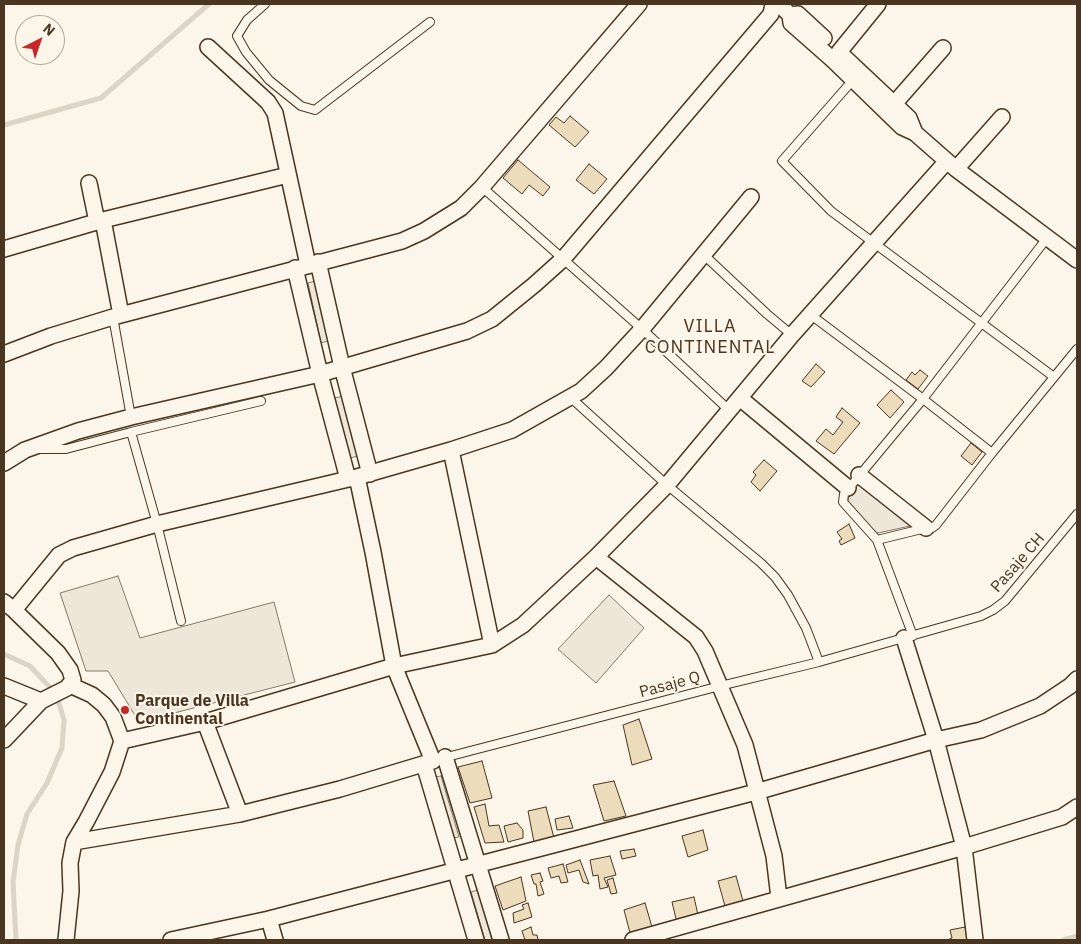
<!DOCTYPE html>
<html>
<head>
<meta charset="utf-8">
<style>
  body { margin:0 }
  #map { position:relative; width:1081px; height:944px; overflow:hidden; background:#fbf6e9; font-family:"IBM Plex Sans",sans-serif }
  canvas { display:block }
  .frame { position:absolute; inset:0; border:5px solid #4a3520; pointer-events:none }
  .north { position:absolute; left:15px; top:15px; width:50px; height:50px; box-sizing:border-box; background:#fbf6e9; border:1px solid #b4a999; border-radius:50%; rotate:41deg; font-size:14px; font-weight:700; line-height:20px; text-align:center; color:#4a3520 }
  .north::after { content:''; display:block; margin:auto; width:18px; height:22px; background:#c62828; clip-path:polygon(50% 0,100% 100%,50% 72%,0 100%) }
</style>
</head>
<body>
<div id="map">
<canvas width="1081" height="944"></canvas>
<div class="frame"></div>
<div class="north">N</div>
</div>
<script>
const g = document.querySelector('canvas').getContext('2d');
g.lineJoin = 'round';
function paint(path, color) { g.fillStyle = color; g.fill(path, 'evenodd'); }
const shape = rows => new Path2D(rows.map(r => 'M' + r).join(''));
function trace(path, color, width, dash) { g.strokeStyle = color; g.lineWidth = width; g.lineCap = dash ? 'butt' : 'round'; g.setLineDash(dash || []); g.stroke(path); }
function write(font, color, halo, rows, align = 'center') {
  g.font = font + ' "IBM Plex Sans",sans-serif'; g.lineWidth = 4; g.setLineDash([]); g.textBaseline = 'middle'; g.strokeStyle = halo; g.fillStyle = color; for (const [text, x, y, turn = 0] of rows) {
    g.save(); g.translate(x, y); g.rotate((+turn || 0) * Math.PI / 180); g.textAlign = isNaN(turn) ? turn : align; if (halo) g.strokeText(text, 0, 0); g.fillText(text, 0, 0); g.restore();
  }
}
const green = shape([
  [315,281,328,341,321,343,308,283,315,281],
  [344,396,358,456,350,458,335,398,344,396],
  [860,482,911,524,910,526,878,533,875,532,848,501,849,497,860,482],
  [118,576,140,638,274,602,295,682,139,722,108,671,86,671,60,593,118,576],
  [609,595,644,628,596,683,558,649,609,595],
  [441,776,459,837,452,838,435,777,441,776],
  [478,890,492,940,485,940,471,892,478,890]
]);
const stream = shape([
  [4,125,101,98,209,4],
  [4,654,30,666,56,694,64,720,62,748,47,783,27,814,18,845,13,882,16,940],
  [1063,940,1077,936]
]);
const building = shape([
  [570,116,589,132,575,147,549,125,556,117,564,123,570,116],
  [518,160,550,187,543,196,529,185,522,194,503,178,518,160],
  [589,164,607,179,594,194,576,180,589,164],
  [816,364,825,372,811,387,802,381,816,364],
  [920,370,928,376,918,389,906,380,912,372,915,375,920,370],
  [891,390,904,402,890,418,877,405,891,390],
  [842,408,860,423,834,454,816,441,826,429,833,435,843,422,836,417,842,408],
  [971,443,982,452,972,465,961,456,971,443],
  [764,460,777,471,760,491,751,482,756,475,753,472,764,460],
  [849,524,855,538,841,545,839,541,842,539,837,532,849,524],
  [639,719,652,759,632,765,623,725,639,719],
  [482,761,492,798,470,803,458,767,482,761],
  [614,781,626,816,604,821,593,785,614,781],
  [485,804,489,826,499,825,504,842,485,843,474,807,485,804],
  [546,807,554,838,534,842,528,811,546,807],
  [569,816,573,828,557,830,555,819,569,816],
  [517,823,523,830,523,838,508,842,504,826,517,823],
  [703,830,708,850,688,857,682,836,703,830],
  [634,849,636,856,622,859,620,851,634,849],
  [610,856,616,875,604,878,608,887,600,889,598,875,593,876,590,860,610,856],
  [580,860,589,884,583,882,579,870,568,873,566,865,580,860],
  [563,864,568,882,561,883,559,876,551,878,548,868,563,864],
  [540,873,543,881,540,882,544,894,538,896,536,884,534,884,531,875,540,873],
  [736,876,743,901,725,906,718,881,736,876],
  [521,877,526,901,503,910,495,886,521,877],
  [613,878,617,893,611,894,607,880,613,878],
  [694,897,698,915,677,923,672,902,694,897],
  [528,903,532,917,514,923,513,913,524,909,522,905,528,903],
  [645,903,652,927,630,933,624,910,645,903],
  [531,927,533,935,537,935,538,940,525,940,522,931,531,927],
  [965,927,968,940,947,940,952,938,950,930,965,927]
]);
const lane = shape([
  [265,4,247,20,237,36,246,52,269,80,301,106,315,110,430,22],
  [853,80,782,161,831,211,1054,377],
  [482,187,642,329,730,411],
  [703,254,767,314,792,335],
  [811,315,923,399,992,453],
  [113,317,131,417],
  [570,397,667,485,761,563,775,577,788,595,806,628,819,662],
  [131,432,261,401],
  [39,449,66,449,131,432,157,524,181,621],
  [877,540,926,528,932,528,936,525,992,453,1077,349],
  [913,636,877,540,843,502,844,494,923,399,1047,238],
  [443,758,720,686,819,662,981,616,993,610,1005,601,1077,514]
]);
const street = shape([
  [779,4,790,15,791,23,833,60,902,127,915,133,956,169,1077,260],
  [790,15,798,14,824,38],
  [208,47,268,102,275,113,308,265],
  [839,52,878,4],
  [842,55,909,118,915,133],
  [894,104,943,48],
  [956,169,1002,117],
  [89,183,97,222],
  [103,220,121,315],
  [4,249,103,220,288,175],
  [318,262,342,367,370,474],
  [295,268,320,374,348,479],
  [4,354,51,336,113,317,402,241,424,231,461,208,482,187,639,4],
  [741,399,848,488],
  [451,450,492,645],
  [4,463,25,450,78,431,131,417,320,374,467,331,492,319,534,285,563,259,771,14,773,4],
  [859,475,926,528],
  [596,557,696,637,705,651,745,745,774,856,779,898],
  [4,602,14,610,58,653,70,670,73,680,67,688,41,701,4,740],
  [14,610,59,555,73,548,157,524,357,477,451,450,512,430,581,391,606,368,642,329,751,197],
  [904,638,936,740,964,847,975,940],
  [4,686,41,701],
  [205,722,240,814],
  [122,741,205,722,394,666,492,645,523,625,596,557,667,485,792,335,947,161],
  [445,757,501,940],
  [424,764,476,940],
  [74,842,240,814,340,789,433,761,394,666,373,552,357,477],
  [269,919,275,940],
  [66,940,71,891,70,863,74,842,86,822,112,772,122,741,113,717,104,705,92,695,70,685],
  [171,940,269,919,756,792,936,740,981,730,1040,706,1070,686,1077,679],
  [633,940,964,847,1062,817,1077,807]
]);
const markers = [
  [125,710,5,"#c62828"]
];
const streetNames = [
  ["Pasaje CH",1018,563,-49],
  ["Pasaje Q",670,685,-15]
];
const poiNames = [
  ["Parque de Villa",135,701],
  ["Continental",135,719]
];
const neighbourhoodNames = [
  ["VILLA",710,327],
  ["CONTINENTAL",710,348]
];
paint(green, '#ede6d9');
trace(green, '#887966', 1);
trace(stream, '#dcd4c6', 5);
paint(building, '#ecdcbc');
trace(building, '#4a3520', 1);
trace(lane, '#4a3520', 10);
trace(street, '#4a3520', 18);
trace(lane, '#fbf6e9', 8);
trace(street, '#fbf6e9', 15);
for (const [x, y, r, color] of markers) { const dot = new Path2D(); dot.arc(x, y, r, 0, 2 * Math.PI); g.fillStyle = color; g.fill(dot); trace(dot, '#fbf6e9', 2); }
write('16px', '#4a3520', '#fbf6e9', streetNames);
write('bold 16px', '#4a3520', '#fbf6e9', poiNames, 'left');
g.letterSpacing = '1px';
write('18px', '#4a3520', '#fbf6e9', neighbourhoodNames);
g.letterSpacing = '0px';
</script>
</body>
</html>
